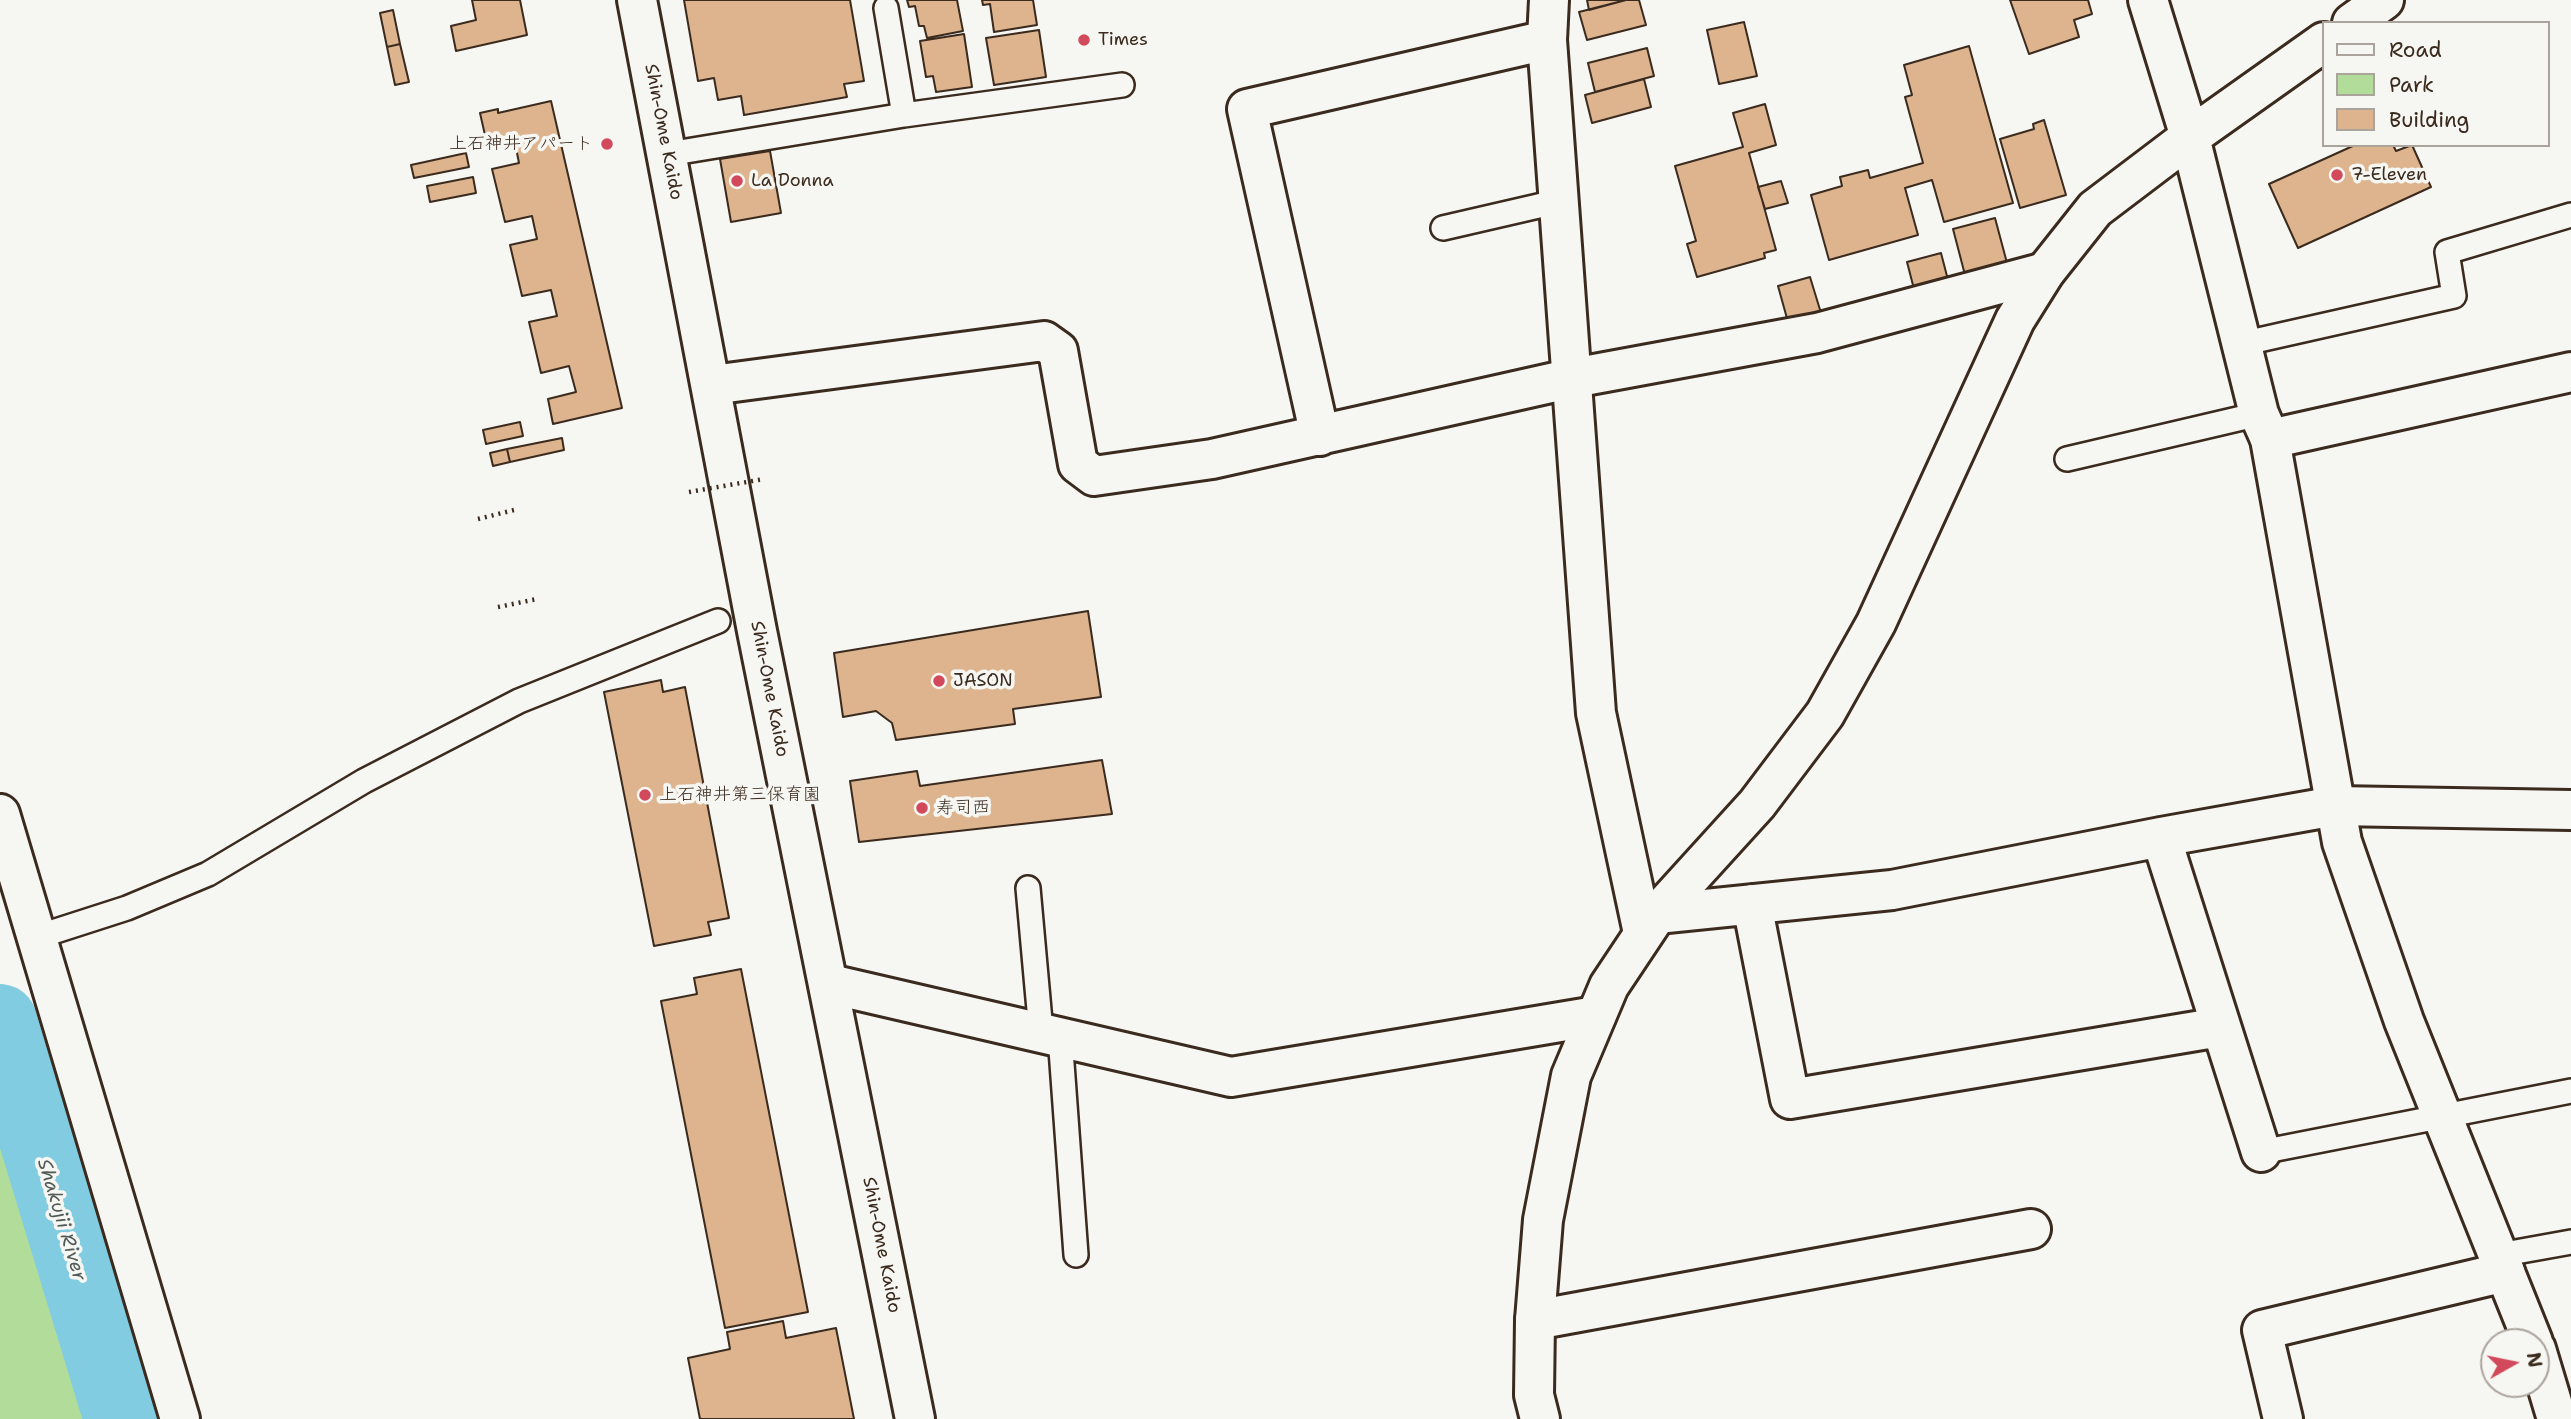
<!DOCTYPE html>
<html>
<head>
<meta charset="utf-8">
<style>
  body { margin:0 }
  #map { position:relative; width:2571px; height:1419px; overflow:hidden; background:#f6f6f2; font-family:"Shantell Sans",sans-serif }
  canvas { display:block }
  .legend { position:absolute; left:2322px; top:21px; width:228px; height:126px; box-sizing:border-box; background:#f6f6f2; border:2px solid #aba49d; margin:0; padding:9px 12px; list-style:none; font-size:21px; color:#3b2a1e }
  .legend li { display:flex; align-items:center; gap:14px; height:35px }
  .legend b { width:35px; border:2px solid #aba49d }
  .north { position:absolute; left:2480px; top:1328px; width:70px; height:70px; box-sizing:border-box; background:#f6f6f2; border:2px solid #aba49d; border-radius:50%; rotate:81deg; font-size:19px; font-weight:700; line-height:28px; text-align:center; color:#3b2a1e }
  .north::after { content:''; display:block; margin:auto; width:24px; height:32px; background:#d1495b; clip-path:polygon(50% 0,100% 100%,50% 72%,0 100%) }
</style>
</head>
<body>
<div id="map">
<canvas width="2571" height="1419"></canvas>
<ul class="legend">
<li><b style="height:9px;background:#f6f6f2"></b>Road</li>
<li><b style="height:19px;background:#b2dc9a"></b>Park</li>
<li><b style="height:19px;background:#ddb48d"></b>Building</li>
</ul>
<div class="north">N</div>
</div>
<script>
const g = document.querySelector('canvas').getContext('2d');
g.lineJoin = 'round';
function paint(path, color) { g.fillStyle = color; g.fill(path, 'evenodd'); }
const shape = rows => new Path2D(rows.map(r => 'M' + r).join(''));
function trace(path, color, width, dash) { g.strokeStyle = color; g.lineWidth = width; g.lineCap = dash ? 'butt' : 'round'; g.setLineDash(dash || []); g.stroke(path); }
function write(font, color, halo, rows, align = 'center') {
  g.font = font + ' "Shantell Sans","Klee One",sans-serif'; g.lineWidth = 7; g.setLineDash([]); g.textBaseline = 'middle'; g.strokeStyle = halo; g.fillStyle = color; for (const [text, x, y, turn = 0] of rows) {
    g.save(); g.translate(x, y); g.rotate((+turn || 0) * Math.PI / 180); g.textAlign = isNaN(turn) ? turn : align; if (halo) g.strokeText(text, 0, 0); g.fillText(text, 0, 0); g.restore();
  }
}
const green = shape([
  [0,1127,96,1419,0,1419]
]);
const river = shape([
  [0,1021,121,1419]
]);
const building = shape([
  [472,0,520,0,527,35,456,51,451,26,476,20,472,0],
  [684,0,850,0,864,81,844,84,847,97,744,115,741,96,718,100,714,78,698,81,684,0],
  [907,0,957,0,963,31,927,38,924,26,919,26,915,6,909,7,907,0],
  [982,0,1033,0,1037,25,994,32,990,4,983,5,982,0],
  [1587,0,1626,0,1589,10,1587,0],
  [1626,0,1639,0,1646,25,1587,40,1579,12,1626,0],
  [2010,0,2088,0,2092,14,2074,20,2079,37,2029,54,2010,0],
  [393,10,400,44,387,47,380,13,393,10],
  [1744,22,1757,76,1719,84,1707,30,1744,22],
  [1039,30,1046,77,994,85,986,38,1039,30],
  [964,34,972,87,936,92,933,76,926,77,920,41,964,34],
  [400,44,409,82,395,85,387,47,400,44],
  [1969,46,2013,203,1944,222,1932,180,1905,188,1918,235,1829,260,1811,195,1842,186,1840,177,1868,170,1870,178,1923,163,1905,97,1912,95,1904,65,1969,46],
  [1647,48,1654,76,1595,92,1588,63,1647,48],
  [1644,79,1651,107,1592,123,1585,95,1644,79],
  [551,101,622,408,553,424,548,399,576,392,569,366,541,373,529,322,557,316,551,290,522,296,510,245,537,239,532,216,505,222,492,169,519,163,514,138,487,144,480,113,498,109,498,113,551,101],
  [1765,104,1776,145,1749,153,1776,250,1764,253,1765,258,1697,277,1687,244,1696,241,1675,166,1743,147,1733,113,1765,104],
  [2044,120,2066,195,2020,208,2000,139,2034,129,2033,124,2044,120],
  [2355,145,2393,145,2396,151,2412,145,2431,187,2298,248,2269,184,2355,145],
  [770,151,781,213,731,222,720,159,770,151],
  [466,153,469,167,414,178,411,165,466,153],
  [473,177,476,193,430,202,427,186,473,177],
  [1781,181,1788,203,1765,209,1758,187,1781,181],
  [1995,218,2007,263,1965,275,1953,229,1995,218],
  [1941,253,1948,280,1914,289,1907,262,1941,253],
  [1810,277,1821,313,1788,322,1778,286,1810,277],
  [520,422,523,436,486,444,483,430,520,422],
  [562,438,564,450,510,462,507,449,562,438],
  [507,449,510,462,493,466,490,453,507,449],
  [1088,611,1101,697,1013,709,1015,724,896,740,892,723,876,711,843,717,834,653,1088,611],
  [661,680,663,692,685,687,729,918,708,922,711,935,654,946,604,692,661,680],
  [1102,760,1112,814,859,842,850,781,917,771,920,786,1102,760],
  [741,969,808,1312,725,1328,661,1001,697,994,694,978,741,969],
  [783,1321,786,1338,836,1328,854,1419,700,1419,688,1358,730,1349,727,1332,783,1321]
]);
const path = shape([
  [478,519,518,509],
  [498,607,537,599]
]);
const service = shape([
  [886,8,904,115],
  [668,154,904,115,1122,85],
  [1443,228,1560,201],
  [2241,344,2454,296,2447,252,2571,215],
  [2067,459,2259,414],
  [1028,888,1041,1032],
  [37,937,127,908,208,874,364,781,519,701,718,621],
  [1060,1036,1076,1255],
  [2261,1152,2571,1091],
  [2499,1255,2571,1242]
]);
const minor = shape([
  [1549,0,1547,40,1596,713,1643,933],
  [712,385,1044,341,1058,351,1078,464,1094,476,1212,459,1573,378,1817,333,2045,272],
  [1320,436,1247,109,1547,40],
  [2270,439,2571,372],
  [0,814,180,1419],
  [2161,837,2261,1152],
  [1752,904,1790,1099,2220,1027],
  [1657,914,1892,890,2161,837,2335,806,2571,810],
  [830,984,1231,1077,1596,1016],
  [1535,1320,2031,1229],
  [2283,1419,2262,1330,2505,1272]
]);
const tertiary = shape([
  [2148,0,2190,137,2259,414,2270,439,2342,842,2404,1021,2533,1342],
  [2352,23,2384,0],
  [2536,1349,2557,1419],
  [1540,1419,1534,1395,1535,1320,1543,1220,1571,1076,1609,986,1657,914,1757,804,1825,714,1876,623,2015,320,2045,272,2095,209,2190,137,2324,42]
]);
const secondary = shape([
  [637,0,757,631,915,1419]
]);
const pathBridge = shape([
  [689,492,764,479]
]);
const markers = [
  [1084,40,7,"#d1495b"],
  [607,144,7,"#d1495b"],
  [2337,175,7,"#d1495b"],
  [737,181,7,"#d1495b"],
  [939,681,7,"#d1495b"],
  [645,795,7,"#d1495b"],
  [922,808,7,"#d1495b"]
];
const poiNames = [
  ["Times",1098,40],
  ["上石神井アパート",593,144,"right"],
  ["7-Eleven",2351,175],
  ["La Donna",751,181],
  ["JASON",953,681],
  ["上石神井第三保育園",659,795],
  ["寿司西",936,808]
];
const streetNames = [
  ["Shin-Ome Kaido",663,132,79],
  ["Shin-Ome Kaido",769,689,79],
  ["Shin-Ome Kaido",881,1245,79]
];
const waterNames = [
  ["Shakujii River",61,1220,73]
];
paint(green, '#b2dc9a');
trace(river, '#81cce1', 74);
paint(building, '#ddb48d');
trace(building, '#3b2a1e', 2);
trace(service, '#3b2a1e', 28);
trace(minor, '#3b2a1e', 44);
trace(tertiary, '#3b2a1e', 44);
trace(secondary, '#3b2a1e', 44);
trace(path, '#3b2a1e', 4.5, [2, 5]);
trace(service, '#f6f6f2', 23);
trace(minor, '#f6f6f2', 38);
trace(tertiary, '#f6f6f2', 38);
trace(secondary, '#f6f6f2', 38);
trace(pathBridge, '#3b2a1e', 4.5, [2, 5]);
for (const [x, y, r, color] of markers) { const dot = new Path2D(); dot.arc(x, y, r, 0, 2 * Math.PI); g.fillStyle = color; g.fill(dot); trace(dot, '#f6f6f2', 2.5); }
write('18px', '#3b2a1e', '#f6f6f2', poiNames, 'left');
write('18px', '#3b2a1e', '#f6f6f2', streetNames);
write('italic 19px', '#505b58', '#f6f6f2', waterNames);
</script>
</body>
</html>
